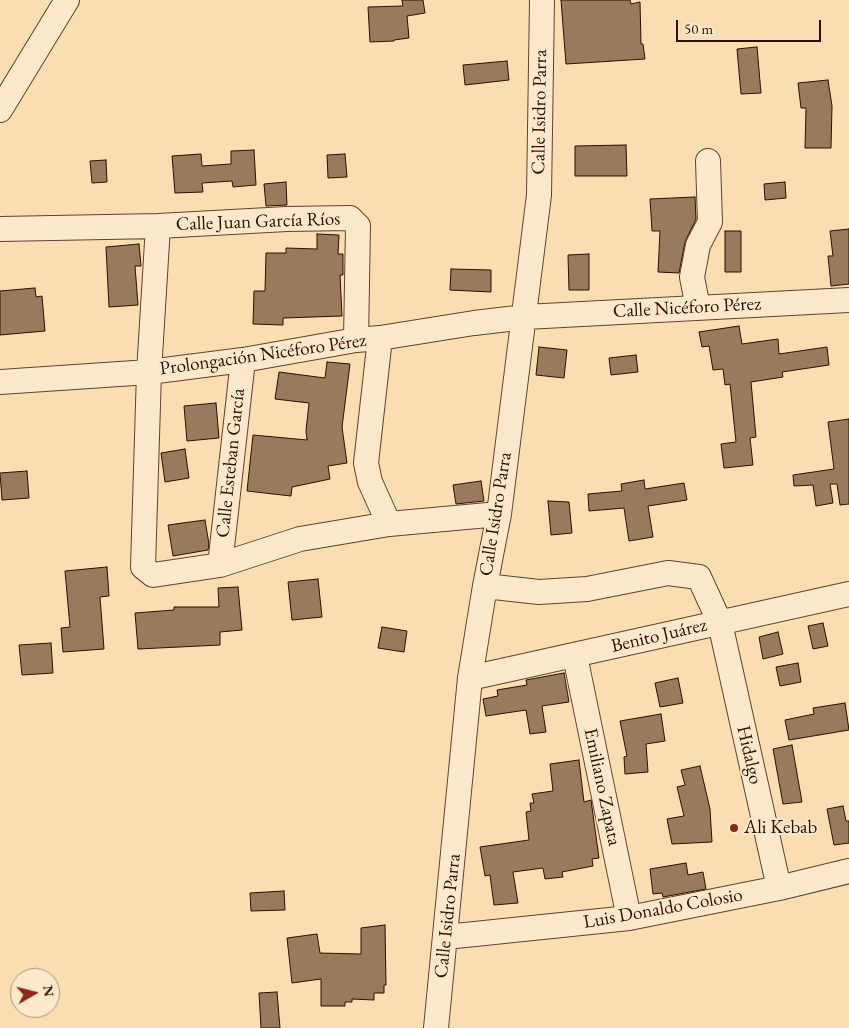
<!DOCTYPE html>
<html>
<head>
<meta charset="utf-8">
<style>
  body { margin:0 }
  #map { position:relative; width:849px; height:1028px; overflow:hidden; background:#faddb0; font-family:"EB Garamond",serif }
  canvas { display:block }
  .north { position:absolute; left:10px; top:968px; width:50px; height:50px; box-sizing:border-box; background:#fce9cc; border:1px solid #a9927b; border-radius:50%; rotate:82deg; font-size:14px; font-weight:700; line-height:20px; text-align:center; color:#2d0f02 }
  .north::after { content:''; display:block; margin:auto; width:18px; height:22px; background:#8f2418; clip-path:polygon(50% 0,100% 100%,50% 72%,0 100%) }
  .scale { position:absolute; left:676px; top:20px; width:145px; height:22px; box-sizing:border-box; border:2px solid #2d0f02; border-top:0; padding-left:6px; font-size:15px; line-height:18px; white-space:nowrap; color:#2d0f02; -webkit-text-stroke:4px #fce9cc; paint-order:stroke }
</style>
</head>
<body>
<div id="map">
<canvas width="849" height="1028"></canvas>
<div class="north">N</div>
<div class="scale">50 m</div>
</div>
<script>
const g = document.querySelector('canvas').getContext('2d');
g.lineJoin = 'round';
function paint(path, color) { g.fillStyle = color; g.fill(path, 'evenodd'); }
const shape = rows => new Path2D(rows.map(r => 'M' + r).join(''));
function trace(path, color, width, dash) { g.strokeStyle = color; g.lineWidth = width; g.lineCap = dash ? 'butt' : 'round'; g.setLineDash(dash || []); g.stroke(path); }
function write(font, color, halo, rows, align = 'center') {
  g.font = font + ' "EB Garamond",serif'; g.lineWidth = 4; g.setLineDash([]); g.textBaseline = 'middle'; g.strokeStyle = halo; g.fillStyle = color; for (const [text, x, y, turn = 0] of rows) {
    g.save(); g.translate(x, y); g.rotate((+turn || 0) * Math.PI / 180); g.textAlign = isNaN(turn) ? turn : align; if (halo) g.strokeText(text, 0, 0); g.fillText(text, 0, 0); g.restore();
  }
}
const building = shape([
  [402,0,423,0,425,13,407,16,409,38,394,40,394,41,370,42,368,7,403,6,402,0],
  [561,0,630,0,631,4,640,2,641,44,643,44,645,59,566,64,561,0],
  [757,47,761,93,741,94,737,49,757,47],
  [507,61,509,80,465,85,463,65,507,61],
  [828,80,832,106,831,148,805,148,806,108,801,108,798,83,828,80],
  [626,145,627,176,575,176,575,146,626,145],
  [254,150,256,185,233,187,232,181,202,183,203,192,175,193,172,156,201,154,202,166,231,164,231,151,254,150],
  [345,154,347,177,328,178,327,155,345,154],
  [106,160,107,182,92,183,90,161,106,160],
  [286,182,287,205,266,206,264,184,286,182],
  [785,182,786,198,765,200,764,184,785,182],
  [695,197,696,219,685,242,679,273,658,272,660,231,652,231,650,199,695,197],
  [849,229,849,284,831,286,828,256,833,256,830,231,849,229],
  [725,231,741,231,741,272,725,272,725,231],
  [317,234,339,235,338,254,343,254,343,275,340,275,342,316,283,318,283,325,253,324,254,291,265,291,266,253,286,253,286,248,317,249,317,234],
  [139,244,141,266,135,266,138,305,109,307,106,247,139,244],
  [589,254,589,290,569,290,568,255,589,254],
  [451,269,491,270,491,292,450,290,451,269],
  [35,288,36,297,42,296,45,331,0,335,0,291,35,288],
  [739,326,742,344,778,339,779,354,827,347,829,365,782,372,783,377,751,382,756,437,750,438,753,465,724,468,721,444,736,442,730,384,725,385,723,369,713,370,709,346,702,347,699,332,739,326],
  [539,347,567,350,564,378,536,375,539,347],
  [636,355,638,372,611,375,609,358,636,355],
  [327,362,350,364,342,427,347,463,328,466,330,479,292,487,291,496,247,491,253,435,307,440,306,431,309,403,275,399,279,372,325,378,327,362],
  [216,403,219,438,187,441,184,406,216,403],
  [849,419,849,504,840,505,837,484,830,484,833,503,816,506,813,485,794,486,793,475,834,469,828,422,849,419],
  [185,449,189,478,165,482,161,453,185,449],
  [27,471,29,498,2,500,0,473,27,471],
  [644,480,645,489,684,483,687,500,648,506,653,537,629,541,624,508,589,511,588,494,622,491,621,484,644,480],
  [481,481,484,501,456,504,453,485,481,481],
  [548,501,569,502,572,533,551,535,548,501],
  [205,520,209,544,208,550,173,556,168,525,205,520],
  [107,567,109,596,100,597,104,649,63,652,61,628,70,627,65,571,107,567],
  [318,579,322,617,292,620,288,582,318,579],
  [238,587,242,630,220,632,220,645,138,649,135,613,174,610,174,607,219,607,218,588,238,587],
  [823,623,828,646,813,649,808,626,823,623],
  [382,627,407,631,404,652,378,648,382,627],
  [778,632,783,654,763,659,759,637,778,632],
  [51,643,53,673,22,675,19,645,51,643],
  [798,663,801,682,780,686,776,667,798,663],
  [564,673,569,702,542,706,546,732,530,734,526,710,486,716,483,699,498,696,497,690,527,685,526,680,564,673],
  [678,678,683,703,660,707,655,683,678,678],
  [845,703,849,730,789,740,785,720,814,714,813,708,845,703],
  [661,714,665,741,646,744,648,772,625,774,624,757,627,756,620,721,661,714],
  [792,745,802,802,783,804,773,749,792,745],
  [579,760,584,802,591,800,599,858,592,859,593,866,562,872,563,877,545,879,543,868,513,872,518,903,494,905,490,875,485,876,480,847,529,840,526,812,531,811,530,803,534,803,532,794,553,791,550,764,579,760],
  [700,766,710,809,712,842,672,844,667,819,684,816,677,787,685,785,681,770,700,766],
  [843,806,846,821,849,821,849,843,834,845,827,809,843,806],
  [686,863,688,875,703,872,706,889,663,897,662,893,653,894,650,869,686,863],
  [284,891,285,910,251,911,250,893,284,891],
  [385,925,386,985,384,985,384,993,374,993,374,1000,352,999,352,1002,345,1002,345,1006,321,1006,321,979,292,983,287,938,317,934,320,953,361,954,361,928,385,925],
  [277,992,280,1028,261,1028,259,993,277,992]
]);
const minor = shape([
  [0,110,67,0],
  [158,226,149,372,143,567,153,575,220,565,300,539,389,524,499,514],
  [0,229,158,226,287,219,350,218,358,226,356,340],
  [698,308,692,277,698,245,710,222,708,161],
  [380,338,366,463,370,482,389,524],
  [0,382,149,372,243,360,356,340,380,338,474,323,525,317,849,300],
  [220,565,243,360],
  [485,586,539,592,587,589,668,573,699,577,720,623,779,888],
  [575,656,629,918],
  [470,678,849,594],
  [446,937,629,918,779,888,849,871],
  [436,1028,470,678,485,586,499,514,539,195,542,0]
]);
const markers = [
  [734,828,5,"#8f2418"]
];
const streetNames = [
  ["Calle Isidro Parra",540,112,-89],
  ["Calle Juan García Ríos",258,222,-2],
  ["Calle Nicéforo Pérez",687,308,-3],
  ["Prolongación Nicéforo Pérez",263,355,-8],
  ["Calle Esteban García",231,463,-84],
  ["Calle Isidro Parra",496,514,-81],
  ["Benito Juárez",659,636,-13],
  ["Hidalgo",749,755,77],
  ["Emiliano Zapata",602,787,78],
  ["Luis Donaldo Colosio",663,909,-10],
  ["Calle Isidro Parra",448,916,-84]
];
const poiNames = [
  ["Ali Kebab",744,828]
];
paint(building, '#987a5c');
trace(building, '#2d0f02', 1);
trace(minor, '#60422e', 26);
trace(minor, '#fce9cc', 24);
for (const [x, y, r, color] of markers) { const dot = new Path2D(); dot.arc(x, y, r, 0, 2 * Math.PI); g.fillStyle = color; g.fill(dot); trace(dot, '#fce9cc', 2); }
write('19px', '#2d0f02', '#fce9cc', streetNames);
write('19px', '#2d0f02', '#fce9cc', poiNames, 'left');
</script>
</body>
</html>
